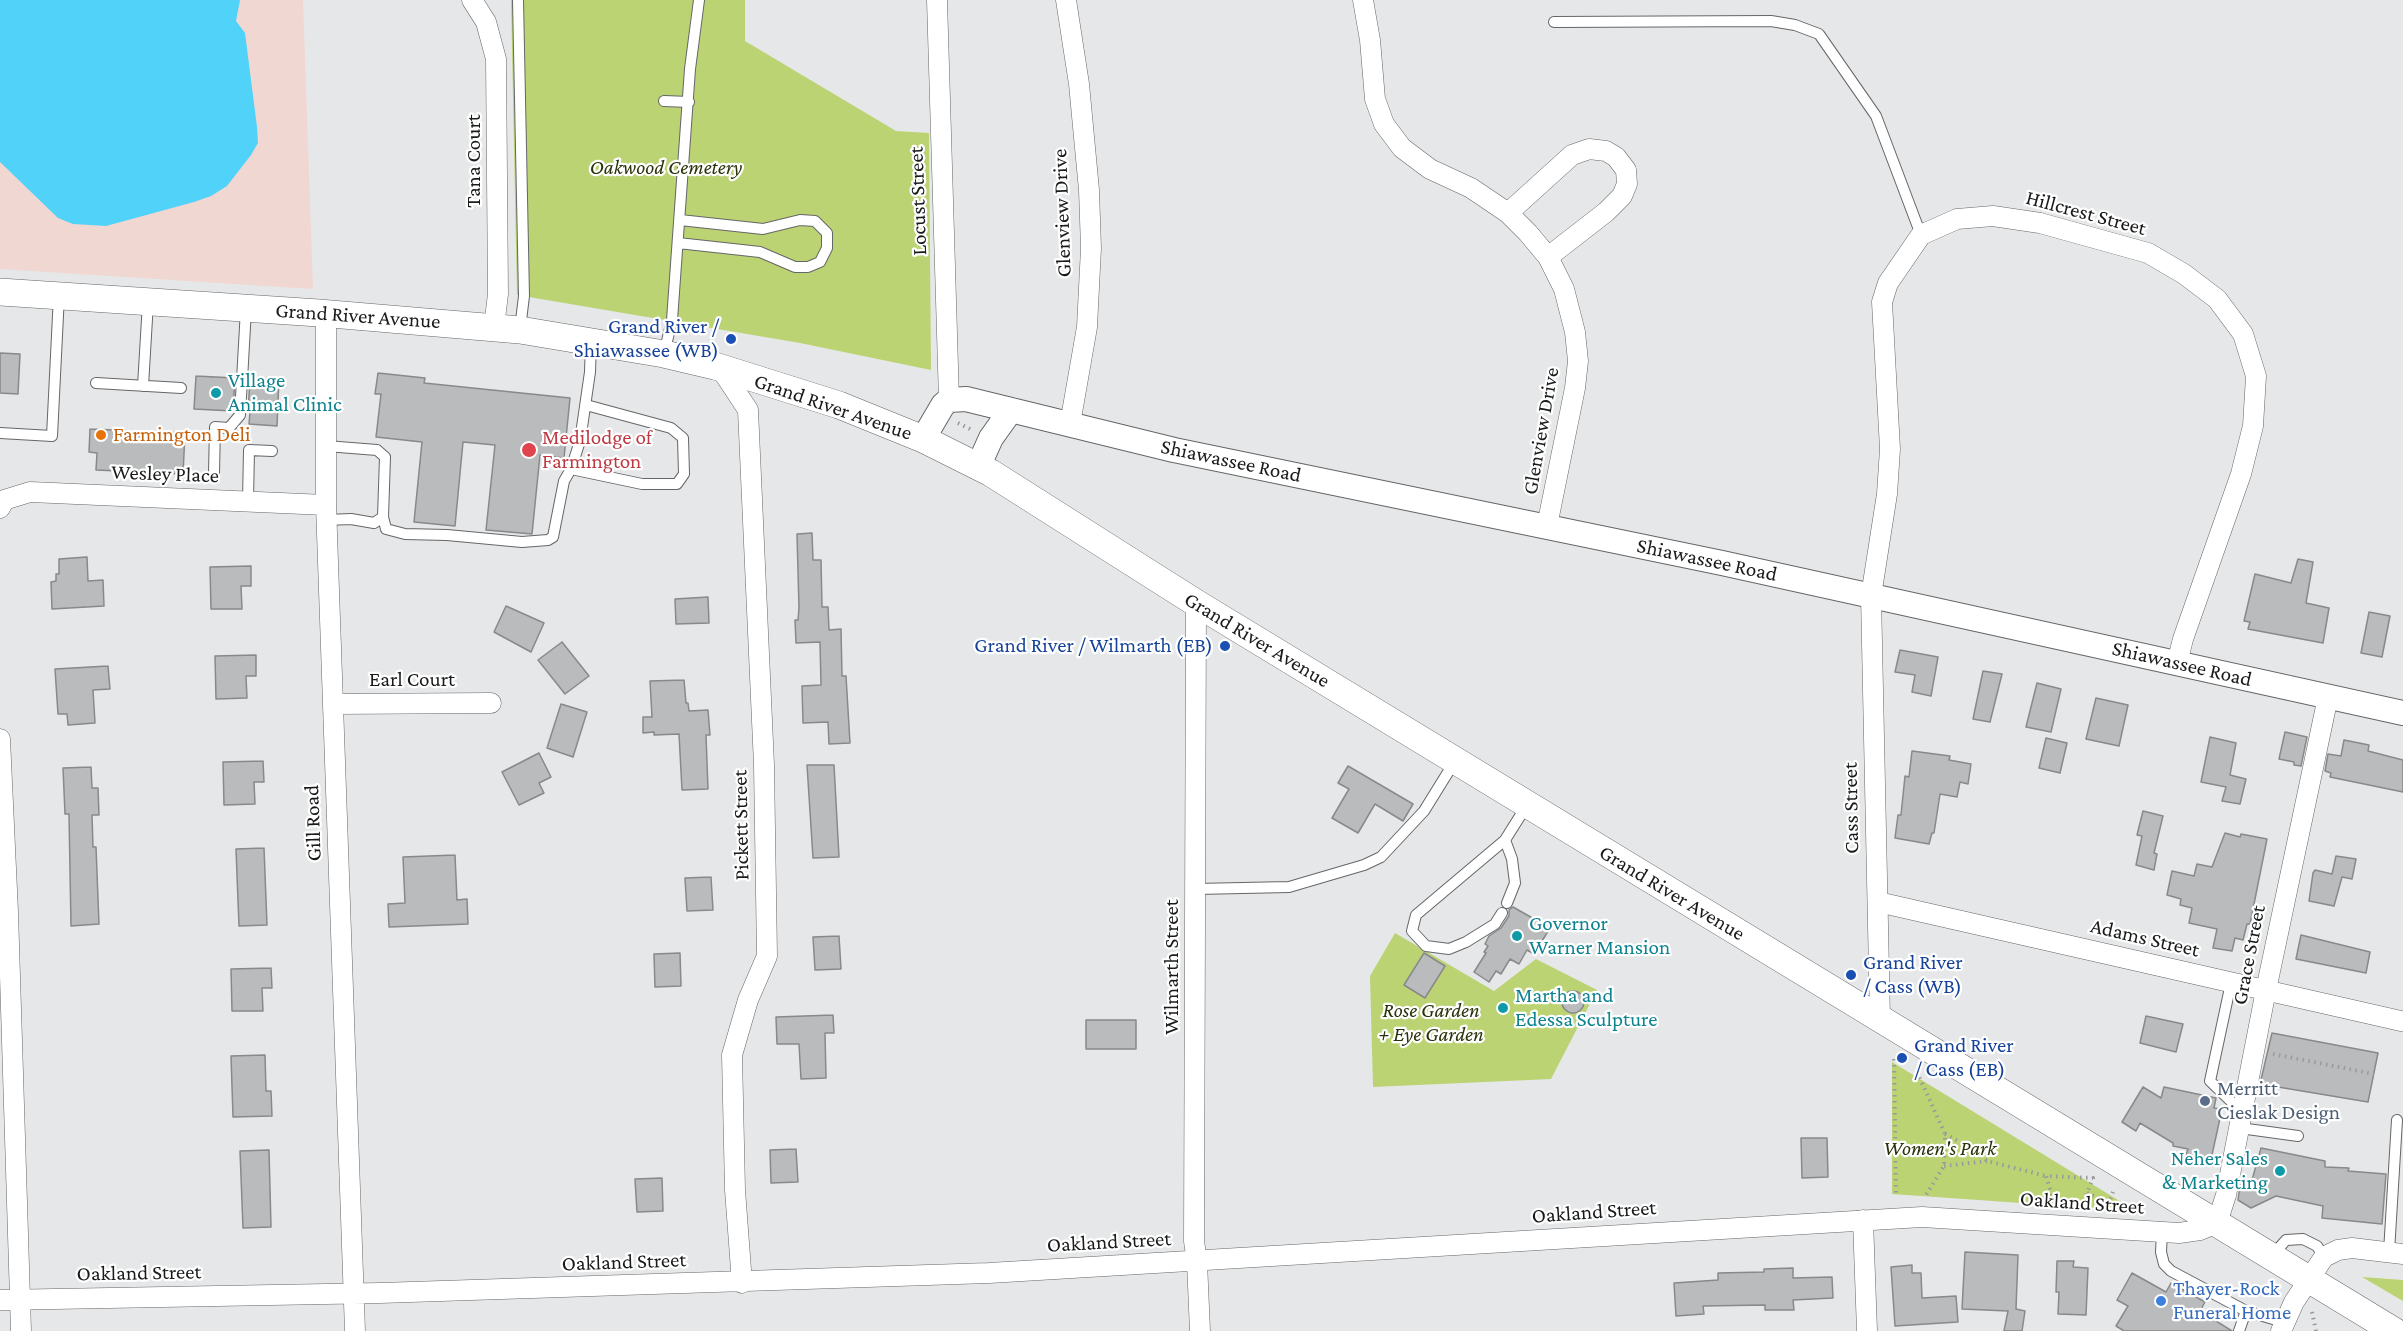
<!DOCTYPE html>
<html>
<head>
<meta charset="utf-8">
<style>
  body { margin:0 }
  canvas { display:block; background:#e6e7e9 }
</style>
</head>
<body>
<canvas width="2403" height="1331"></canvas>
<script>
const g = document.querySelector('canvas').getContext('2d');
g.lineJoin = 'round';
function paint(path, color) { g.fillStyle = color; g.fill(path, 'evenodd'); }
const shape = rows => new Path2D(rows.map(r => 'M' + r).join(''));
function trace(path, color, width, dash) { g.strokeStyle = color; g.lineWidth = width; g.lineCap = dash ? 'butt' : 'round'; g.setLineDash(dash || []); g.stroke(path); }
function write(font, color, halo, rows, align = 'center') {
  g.font = font + ' "Crimson Pro",serif'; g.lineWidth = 4.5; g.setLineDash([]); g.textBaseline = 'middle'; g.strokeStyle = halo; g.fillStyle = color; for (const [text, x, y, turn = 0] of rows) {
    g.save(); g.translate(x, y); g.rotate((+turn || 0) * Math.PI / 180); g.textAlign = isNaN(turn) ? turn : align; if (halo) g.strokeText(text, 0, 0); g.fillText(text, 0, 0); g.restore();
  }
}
const industrial = shape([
  [0,0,303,0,313,289,0,269]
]);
const green = shape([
  [511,0,745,0,745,41,896,131,929,133,931,370,800,343,517,295],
  [1395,933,1494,991,1536,959,1597,990,1551,1079,1373,1087,1370,976],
  [1892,1062,2136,1211,1892,1194],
  [2362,1277,2403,1280,2403,1301]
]);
const water = shape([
  [0,0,240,0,236,21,245,33,257,127,258,143,251,155,227,186,211,196,194,202,106,226,73,224,58,218,0,162]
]);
const building = shape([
  [0,353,20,354,18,394,0,393,0,353],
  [378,373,425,378,424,383,570,398,564,458,540,455,532,534,486,530,495,445,463,442,455,526,414,522,422,442,376,437,381,394,375,394,378,373],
  [196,376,235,378,233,411,194,409,196,376],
  [252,378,279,379,277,426,249,424,250,412,248,412,250,379,252,378],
  [90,429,114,430,114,435,160,437,161,432,185,433,183,474,96,470,97,453,89,452,90,429],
  [812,533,813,560,821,560,822,607,828,607,829,630,841,629,842,676,846,676,850,743,829,744,828,722,803,723,802,686,821,685,820,642,796,643,795,620,798,620,799,608,797,534,812,533],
  [87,557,88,581,103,580,104,606,52,609,51,582,56,581,56,574,59,574,59,559,87,557],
  [2298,559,2313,562,2306,603,2329,608,2323,643,2248,629,2250,622,2244,621,2255,574,2291,583,2298,559],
  [251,566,251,586,241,586,242,609,211,609,210,567,251,566],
  [708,597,709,623,676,624,675,599,708,597],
  [506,606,544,623,531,652,494,632,506,606],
  [2369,612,2390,616,2382,657,2361,653,2369,612],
  [562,642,589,676,565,694,538,660,562,642],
  [1900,650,1938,657,1931,696,1912,692,1915,675,1895,672,1900,650],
  [256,655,256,676,246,676,247,698,216,699,215,656,256,655],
  [108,666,110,689,93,690,95,723,68,725,67,714,58,714,55,669,108,666],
  [1983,671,2002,674,1990,722,1973,719,1983,671],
  [684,680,686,703,688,703,689,711,708,710,710,735,706,735,708,789,682,790,679,734,654,735,654,732,643,733,643,717,652,717,650,681,684,680],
  [2037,683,2061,689,2051,732,2026,727,2037,683],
  [2096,698,2128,705,2119,746,2086,739,2096,698],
  [561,704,587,712,573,757,547,748,561,704],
  [2285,732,2307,737,2301,766,2294,765,2294,762,2279,759,2285,732],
  [2210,737,2236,743,2230,775,2246,779,2240,804,2222,801,2226,787,2201,782,2210,737],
  [2046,738,2067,743,2060,773,2039,768,2046,738],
  [2344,740,2369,745,2368,751,2403,760,2403,792,2330,777,2331,773,2325,771,2328,754,2341,756,2344,740],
  [1912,751,1950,756,1949,760,1971,764,1968,784,1960,782,1957,797,1940,794,1934,833,1932,833,1929,844,1895,838,1898,815,1901,815,1905,776,1909,777,1912,751],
  [539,753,551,777,539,783,544,793,519,805,502,772,539,753],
  [263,761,264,782,254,782,255,804,224,805,223,762,263,761],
  [807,765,834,765,839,857,813,858,807,765],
  [1348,766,1413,804,1403,821,1375,804,1358,833,1332,818,1349,789,1338,783,1348,766],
  [91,767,92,788,98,788,99,815,92,815,93,847,96,847,99,924,71,926,69,814,65,814,63,768,91,767],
  [2143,811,2163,816,2154,853,2157,854,2154,870,2136,865,2142,836,2137,835,2143,811],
  [2225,833,2240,837,2241,834,2267,839,2250,924,2247,924,2243,940,2235,938,2232,951,2213,948,2217,929,2189,923,2192,908,2180,905,2181,899,2167,895,2172,871,2194,876,2197,864,2212,867,2225,833],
  [264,848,267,925,239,926,236,849,264,848],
  [455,855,457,900,467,899,468,924,389,927,388,904,405,903,403,857,455,855],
  [2336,856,2356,859,2352,879,2342,877,2334,906,2309,901,2313,873,2315,870,2332,874,2336,856],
  [711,877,713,910,687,911,685,878,711,877],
  [1513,907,1550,928,1534,954,1527,950,1519,964,1510,959,1501,974,1496,971,1489,982,1474,972,1486,953,1484,952,1488,946,1485,944,1489,936,1501,928,1509,916,1509,910,1513,907],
  [2301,935,2370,952,2366,973,2296,959,2301,935],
  [839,936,841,969,815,970,813,937,839,936],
  [680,953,681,986,655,987,654,954,680,953],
  [1424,953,1445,966,1425,998,1404,985,1424,953],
  [271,968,272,988,262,988,263,1011,232,1011,231,969,271,968],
  '1562 1002a11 11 0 1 1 22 0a11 11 0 1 1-22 0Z',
  [833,1015,834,1033,825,1033,826,1078,801,1079,799,1044,777,1044,776,1017,833,1015],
  [2146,1016,2183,1024,2176,1052,2140,1043,2146,1016],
  [1086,1020,1136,1020,1136,1049,1086,1049,1086,1020],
  [2272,1033,2378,1053,2368,1102,2260,1084,2272,1033],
  [265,1055,266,1091,271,1091,272,1116,233,1117,231,1056,265,1055],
  [2143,1087,2161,1098,2164,1087,2216,1098,2214,1108,2222,1109,2210,1164,2185,1158,2188,1149,2173,1146,2173,1143,2140,1123,2136,1131,2122,1122,2143,1087],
  [1801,1138,1827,1138,1828,1177,1802,1178,1801,1138],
  [2261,1148,2325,1161,2325,1167,2349,1168,2348,1171,2386,1174,2382,1224,2322,1218,2323,1206,2276,1196,2251,1208,2238,1200,2240,1185,2252,1180,2261,1148],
  [796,1149,798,1182,771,1183,770,1150,796,1149],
  [269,1150,271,1227,243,1228,240,1151,269,1150],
  [662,1178,663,1211,637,1212,635,1179,662,1178],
  [1965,1252,2018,1255,2016,1309,2025,1311,2022,1331,2004,1331,2008,1311,1962,1309,1965,1252],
  [2057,1261,2074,1261,2073,1267,2088,1268,2086,1315,2058,1314,2059,1292,2056,1292,2057,1261],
  [1912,1265,1912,1273,1921,1273,1922,1298,1956,1296,1958,1322,1895,1326,1891,1267,1912,1265],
  [1793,1268,1793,1278,1832,1277,1833,1298,1793,1300,1794,1310,1765,1310,1765,1305,1703,1306,1704,1314,1676,1316,1674,1283,1718,1280,1718,1273,1764,1272,1764,1269,1793,1268],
  [2132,1273,2166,1292,2171,1283,2205,1302,2200,1311,2232,1331,2124,1331,2116,1326,2128,1306,2117,1300,2132,1273]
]);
const path = shape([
  [958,423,972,430],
  [2273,1054,2374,1074],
  [1894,1059,1896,1197],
  [1917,1072,1945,1134,1944,1166,1926,1195],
  [1945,1134,1978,1152,1987,1161,2046,1176],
  [1944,1166,1987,1161],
  [2087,1193,2109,1202],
  [2052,1207,2052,1195,2046,1176,2093,1178,2080,1210],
  [2106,1210,2113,1192],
  [2312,1312,2316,1331]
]);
const service = shape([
  [518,0,524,296,520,329],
  [1554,22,1771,21,1795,25,1819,34,1876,116,1921,235],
  [664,101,689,102],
  [678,243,760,252,795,267,808,267,820,262,827,248,827,233,815,221,800,220,763,229,680,220],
  [664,354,672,320,690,69,699,0],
  [96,383,181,388],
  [143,386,148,302],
  [0,433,52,436,59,295],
  [326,446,377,450,385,457,383,517,374,523,351,519,326,520],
  [571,469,642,484,677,484,684,474,683,438,671,428,586,405],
  [214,473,215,427,229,428,240,415,246,309],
  [248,501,249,450,272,451],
  [383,517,386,529,405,534,447,535,522,542,548,540,553,537,564,481,571,469,580,441,590,372,591,342],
  [1505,840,1512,859,1515,883,1507,903],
  [1196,889,1289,887,1364,865,1381,857,1424,811,1455,761],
  [1502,913,1495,924,1466,942,1449,949,1426,946,1412,931,1416,915,1505,840,1527,805],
  [2231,983,2210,1081,2242,1112],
  [2240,1128,2298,1136],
  [2162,1232,2161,1252,2164,1264,2171,1271,2246,1311,2283,1322],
  [2389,1252,2397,1120],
  [2272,1256,2286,1240,2303,1239,2317,1246,2324,1257],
  [2239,1331,2246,1311]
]);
const minor = shape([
  [472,0,486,22,496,59,498,294,494,327],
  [937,0,949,400],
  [1066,0,1079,84,1089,190,1091,248,1087,327,1070,424],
  [1363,0,1370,40,1375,99,1384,124,1402,148,1430,169,1471,188,1508,213,1528,233,1548,257,1564,289,1575,332,1578,361,1575,388,1547,526],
  [1508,213,1572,155,1589,149,1606,151,1616,157,1626,170,1627,184,1622,196,1606,212,1548,257],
  [326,313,326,505,355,1331],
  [721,369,748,410,764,765,767,956,748,1000,732,1055,735,1190,742,1283],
  [0,508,4,500,30,492,326,505],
  [1196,603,1194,1241,1197,1262,1200,1331],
  [333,704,491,703],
  [0,739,8,912,21,1331],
  [1878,902,2401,1021],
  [1880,1019,1871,596,1887,494,1890,449,1882,302,1888,283,1921,235,1957,219,1993,216,2040,223,2148,253,2184,274,2217,299,2243,334,2256,376,2253,426,2241,474,2183,639,2177,663],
  [1863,1220,1867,1331],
  [0,1300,380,1293,989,1273,1922,1217,2179,1233,2200,1230,2217,1223,2226,1195,2266,990,2328,697],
  [2281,1331,2294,1302,2324,1257,2338,1250,2352,1248,2403,1254]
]);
const tertiary = shape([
  [923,439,943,405,949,400,966,399,1174,450,1722,563,2403,713],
  [978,467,991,438,1011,410]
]);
const secondary = shape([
  [0,292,319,313,520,330,664,354,715,366,839,405,923,439,991,473,1196,603,2394,1331]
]);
const markers = [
  [731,339,6,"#1a4fb4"],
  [216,393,6,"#0f9aa8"],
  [101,435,6,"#e8710a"],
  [529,450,8,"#e0444e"],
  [1225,646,6,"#1a4fb4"],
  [1517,936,6,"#0f9aa8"],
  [1851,975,6,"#1a4fb4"],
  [1503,1008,6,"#0f9aa8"],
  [1902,1058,6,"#1a4fb4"],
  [2205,1101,6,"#5c6f8a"],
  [2280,1171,6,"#0f9aa8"],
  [2161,1301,6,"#3f7fe0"]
];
const streetNames = [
  ["Tana Court",474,161,-90],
  ["Locust Street",918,201,-92],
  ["Glenview Drive",1062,213,-92],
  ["Hillcrest Street",2086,213,15],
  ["Grand River Avenue",358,316,4],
  ["Grand River Avenue",833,407,19],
  ["Glenview Drive",1541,431,-80],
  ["Shiawassee Road",1231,461,12],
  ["Wesley Place",165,474,2],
  ["Shiawassee Road",1707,560,12],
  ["Grand River Avenue",1257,640,31],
  ["Shiawassee Road",2182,664,13],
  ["Earl Court",412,680],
  ["Cass Street",1851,808,-91],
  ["Gill Road",313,823,-92],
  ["Pickett Street",741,825,-91],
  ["Grand River Avenue",1672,893,31],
  ["Adams Street",2145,938,13],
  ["Grace Street",2249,955,-79],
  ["Wilmarth Street",1172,967,-90],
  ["Oakland Street",2082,1203,4],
  ["Oakland Street",1594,1212,-4],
  ["Oakland Street",1109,1242,-3],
  ["Oakland Street",624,1262,-2],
  ["Oakland Street",139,1273,-1]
];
const parkNames = [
  ["Oakwood Cemetery",666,168],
  ["Rose Garden",1431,1011],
  ["+ Eye Garden",1431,1035],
  ["Women's Park",1940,1149]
];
const transitNames = [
  ["Grand River /",719,327],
  ["Shiawassee (WB)",719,351],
  ["Grand River / Wilmarth (EB)",1213,646],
  ["Grand River",1863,963,"left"],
  ["/ Cass (WB)",1863,987,"left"],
  ["Grand River",1914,1046,"left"],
  ["/ Cass (EB)",1914,1070,"left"]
];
const cultureNames = [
  ["Village",228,381],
  ["Animal Clinic",228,405],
  ["Governor",1529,924],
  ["Warner Mansion",1529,948],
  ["Martha and",1515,996],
  ["Edessa Sculpture",1515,1020],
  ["Neher Sales",2268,1159,"right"],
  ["& Marketing",2268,1183,"right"]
];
const foodNames = [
  ["Farmington Deli",113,435]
];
const healthNames = [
  ["Medilodge of",542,438],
  ["Farmington",542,462]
];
const serviceNames = [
  ["Merritt",2217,1089],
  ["Cieslak Design",2217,1113]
];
const shopNames = [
  ["Thayer-Rock",2173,1289],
  ["Funeral Home",2173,1313]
];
paint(industrial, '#f1d7d2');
paint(green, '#bcd374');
paint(water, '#51d2f9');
paint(building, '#babbbc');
trace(building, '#88898a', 1.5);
trace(service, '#656667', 12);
trace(minor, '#656667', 21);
trace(tertiary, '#656667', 26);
trace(secondary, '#656667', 28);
trace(path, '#999a9c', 4, [1.5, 4.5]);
trace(service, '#fff', 10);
trace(minor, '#fff', 20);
trace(tertiary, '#fff', 24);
trace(secondary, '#fff', 27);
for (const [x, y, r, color] of markers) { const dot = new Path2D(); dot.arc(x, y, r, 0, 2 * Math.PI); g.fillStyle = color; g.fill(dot); trace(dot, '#fff', 2); }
write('21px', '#191a1a', '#fff', streetNames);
write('italic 21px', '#2a3209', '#fff', parkNames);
write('21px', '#164399', '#fff', transitNames, 'right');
write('21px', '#0d838f', '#fff', cultureNames, 'left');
write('21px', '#c56008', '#fff', foodNames, 'left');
write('21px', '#be3a42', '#fff', healthNames, 'left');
write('21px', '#4e5e75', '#fff', serviceNames, 'left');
write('21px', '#366cbe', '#fff', shopNames, 'left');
</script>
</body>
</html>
